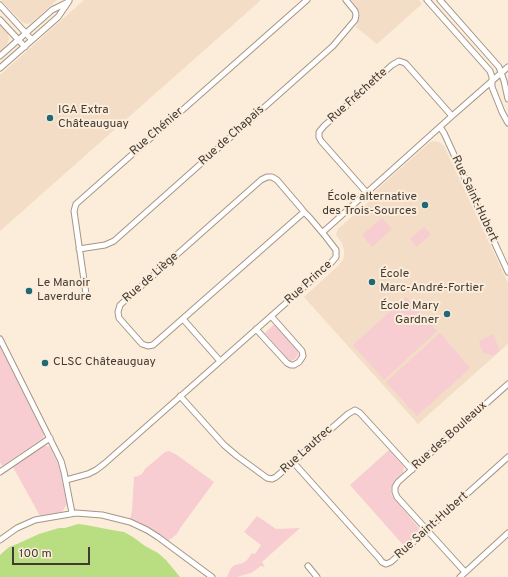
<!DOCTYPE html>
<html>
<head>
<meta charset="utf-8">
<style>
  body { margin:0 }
  #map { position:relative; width:508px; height:577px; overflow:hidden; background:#fcecda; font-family:Overpass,sans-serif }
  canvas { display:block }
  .scale { position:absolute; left:12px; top:547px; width:78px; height:18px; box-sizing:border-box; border:2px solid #413b34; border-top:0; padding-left:5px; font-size:12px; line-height:14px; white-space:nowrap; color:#413b34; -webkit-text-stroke:3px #fcecda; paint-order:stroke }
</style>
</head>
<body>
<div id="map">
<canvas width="508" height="577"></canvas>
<div class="scale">100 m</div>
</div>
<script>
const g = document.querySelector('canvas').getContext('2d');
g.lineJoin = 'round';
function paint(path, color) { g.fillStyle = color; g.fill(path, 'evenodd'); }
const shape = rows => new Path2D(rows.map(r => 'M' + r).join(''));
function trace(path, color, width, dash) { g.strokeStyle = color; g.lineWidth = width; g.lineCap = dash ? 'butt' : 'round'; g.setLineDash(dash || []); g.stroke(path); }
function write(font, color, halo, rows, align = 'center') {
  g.font = font + ' Overpass,sans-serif'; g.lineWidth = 4; g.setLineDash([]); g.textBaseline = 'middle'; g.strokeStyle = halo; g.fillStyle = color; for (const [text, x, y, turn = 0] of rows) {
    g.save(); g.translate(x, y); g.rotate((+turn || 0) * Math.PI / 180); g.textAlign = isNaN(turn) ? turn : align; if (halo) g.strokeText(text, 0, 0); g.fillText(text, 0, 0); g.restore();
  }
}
const built = shape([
  [1,0,57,0,31,23,27,24,22,22],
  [84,0,261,0,0,231,0,75],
  [351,0,419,0,422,4,377,44,356,27,358,22,360,14,356,6],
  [0,25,8,34,9,39,7,44,0,51],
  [433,141,439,142,444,146,508,283,508,344,418,424,304,297,338,266,343,260,344,256,344,250,342,243,336,235,338,229,372,199,370,196,429,143]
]);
const green = shape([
  [382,218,392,229,372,247,362,235],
  [424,227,431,234,417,247,410,239],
  [406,297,437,331,384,380,353,345],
  [273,325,275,325,298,351,298,355,295,359,291,361,288,359,265,333],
  [440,333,470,368,417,416,386,382],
  [493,334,498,346,499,351,493,356,484,353,481,348,479,341],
  [0,346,44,434,43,438,41,439,2,466,0,462],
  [44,446,46,446,50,447,59,466,67,504,62,512,40,516,13,467],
  [389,450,404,467,403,473,395,480,391,487,391,493,392,496,419,528,419,530,417,535,404,546,350,485],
  [169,451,177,455,214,482,181,527,177,534,168,541,148,528,130,520,132,511,134,477,138,476,142,474,145,469,165,452],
  [257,516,276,529,300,528,262,562,265,567,261,566,251,573,237,577,227,577,231,568,235,565,243,563,247,560,252,553,255,554,261,545,244,532]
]);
const water = shape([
  [78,524,86,525,112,530,124,532,133,537,145,546,158,553,166,560,180,577,0,577,0,555,9,547,17,544,39,534,59,528,65,528]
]);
const minor = shape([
  [427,0,490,71,492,77,492,87,502,112,508,123],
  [440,0,499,67,504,81,508,99],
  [0,5,32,40],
  [0,20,25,47],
  [0,56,52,10,68,2],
  [0,68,58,17,69,1],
  [440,127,444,133,508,272],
  [367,193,321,141,319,137,319,132,324,126,392,65,399,61,405,63,407,65,452,116],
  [323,232,452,116,508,67],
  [79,249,105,245,114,241,333,46,355,20,356,15,355,11,346,0],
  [86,294,74,211,76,204,307,0],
  [183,319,220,361],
  [256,329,287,363,291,365,294,365,299,362,303,356,302,351,271,316],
  [0,339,61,461,64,472,72,513],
  [180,396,224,445,237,456,267,478,272,479,276,477,348,414,355,410,360,413,412,470],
  [293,462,379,558,382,562,386,564,391,562,508,457],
  [0,472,50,438],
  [66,480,88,474,96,470,104,464,330,264,336,257,336,250,326,237,310,218,304,212,301,208,277,180,272,177,267,177,261,180,120,305,118,312,119,318,142,344,148,346,153,345,304,212],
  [0,540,17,528,35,520,76,513,102,515,130,522,147,530,158,537,212,577],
  [308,566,317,577],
  [465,572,397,497,395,492,395,487,398,482,508,384],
  [460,577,508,533]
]);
const markers = [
  [50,118,4,"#206876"],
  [425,205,4,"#206876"],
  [372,282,4,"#206876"],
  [29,291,4,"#206876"],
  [447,314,4,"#206876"],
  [45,363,4,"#206876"]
];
const streetNames = [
  ["Rue Fréchette",358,96,-42],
  ["Rue Chénier",157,132,-41],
  ["Rue de Chapais",232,136,-42],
  ["Rue Saint-Hubert",474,199,65],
  ["Rue de Liège",151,278,-41],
  ["Rue Prince",309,283,-42],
  ["Rue des Bouleaux",450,436,-42],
  ["Rue Lautrec",307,450,-42],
  ["Rue Saint-Hubert",432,526,-42]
];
const poiNames = [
  ["IGA Extra",58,111],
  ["Châteauguay",58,125],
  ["École alternative",417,198,"right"],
  ["des Trois-Sources",417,212,"right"],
  ["École",380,275],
  ["Marc-André-Fortier",380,289],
  ["Le Manoir",37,284],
  ["Laverdure",37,298],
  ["École Mary",439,307,"right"],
  ["Gardner",439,321,"right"],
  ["CLSC Châteauguay",53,363]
];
paint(built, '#f3ddc6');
paint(green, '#f7cdd1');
paint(water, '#b9de81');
trace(minor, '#a69686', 7);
trace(minor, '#fff', 5);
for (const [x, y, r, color] of markers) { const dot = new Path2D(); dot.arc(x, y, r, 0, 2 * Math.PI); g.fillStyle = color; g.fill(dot); trace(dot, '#fcecda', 1.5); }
write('12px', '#413b34', '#fcecda', streetNames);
write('12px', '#413b34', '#fcecda', poiNames, 'left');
</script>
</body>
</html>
